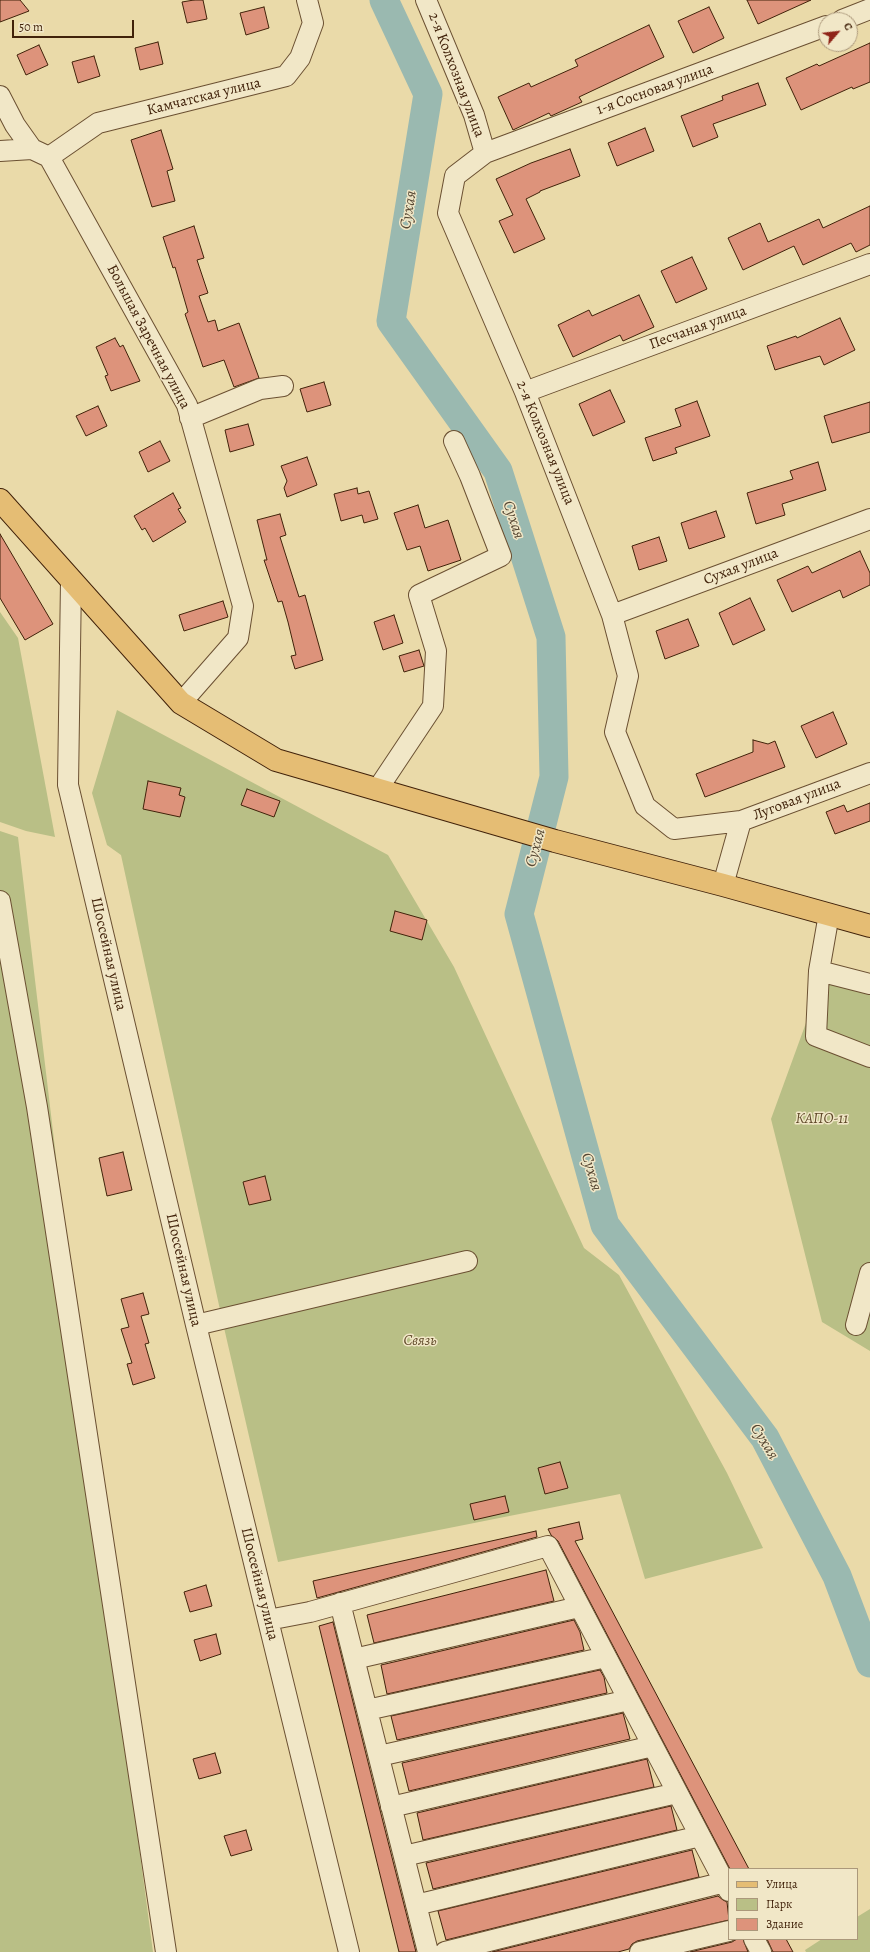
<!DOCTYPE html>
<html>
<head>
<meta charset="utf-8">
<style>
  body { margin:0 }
  #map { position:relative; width:870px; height:1952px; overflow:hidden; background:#eadaa9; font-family:Alegreya,serif }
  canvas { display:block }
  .legend { position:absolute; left:728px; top:1868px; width:130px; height:72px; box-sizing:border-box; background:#f1e7c7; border:1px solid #ab987b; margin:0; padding:5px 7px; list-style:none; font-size:12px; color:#41220a }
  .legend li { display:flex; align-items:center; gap:8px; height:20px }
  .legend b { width:20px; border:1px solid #ab987b }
  .north { position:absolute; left:818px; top:12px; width:40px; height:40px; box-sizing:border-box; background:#f1e7c7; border:1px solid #ab987b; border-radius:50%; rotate:62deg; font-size:11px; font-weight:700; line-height:16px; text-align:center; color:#41220a }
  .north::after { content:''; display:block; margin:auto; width:14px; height:18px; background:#8f2418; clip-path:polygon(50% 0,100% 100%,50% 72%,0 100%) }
  .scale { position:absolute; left:12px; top:20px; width:122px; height:18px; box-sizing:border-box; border:2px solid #41220a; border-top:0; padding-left:5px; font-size:12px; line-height:14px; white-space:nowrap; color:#41220a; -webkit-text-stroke:3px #f1e7c7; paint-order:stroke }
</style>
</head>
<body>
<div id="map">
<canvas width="870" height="1952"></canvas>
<ul class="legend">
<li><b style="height:5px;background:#e5bd74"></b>Улица</li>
<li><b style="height:11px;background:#b9bf86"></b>Парк</li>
<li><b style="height:11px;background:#dd937b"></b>Здание</li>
</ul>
<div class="north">С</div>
<div class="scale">50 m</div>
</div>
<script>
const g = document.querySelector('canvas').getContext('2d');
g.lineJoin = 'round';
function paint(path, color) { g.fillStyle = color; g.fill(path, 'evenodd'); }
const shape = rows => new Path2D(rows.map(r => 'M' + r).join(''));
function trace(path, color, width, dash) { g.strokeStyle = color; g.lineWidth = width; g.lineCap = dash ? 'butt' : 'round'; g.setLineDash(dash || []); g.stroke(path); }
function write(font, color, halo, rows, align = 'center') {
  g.font = font + ' Alegreya,serif'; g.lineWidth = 3; g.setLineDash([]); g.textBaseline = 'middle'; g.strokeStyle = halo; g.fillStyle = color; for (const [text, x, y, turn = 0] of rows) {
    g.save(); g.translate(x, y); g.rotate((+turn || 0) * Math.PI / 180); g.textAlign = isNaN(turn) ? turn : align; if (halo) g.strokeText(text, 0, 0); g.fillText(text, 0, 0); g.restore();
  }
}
const green = shape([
  [0,612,18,638,55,837,26,831,0,822],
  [117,710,388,855,454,967,584,1248,619,1275,727,1473,763,1548,645,1579,620,1494,278,1562,222,1319,121,855,107,845,92,793],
  [0,831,18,837,129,1771,153,1952,0,1952],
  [826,968,870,982,870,1351,822,1322,771,1119],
  [870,1909,870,1952,806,1952,805,1950,822,1939,857,1939,857,1917]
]);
const river = shape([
  [384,0,428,94,391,321,498,471,551,637,554,777,519,914,605,1225,765,1438,837,1576,870,1663]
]);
const building = shape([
  [0,0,20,0,29,11,0,22,0,0],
  [194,0,203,0,207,19,187,23,182,2,194,0],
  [747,0,811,0,758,24,747,0],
  [264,7,269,28,246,35,240,13,264,7],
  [709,7,724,38,693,53,678,21,709,7],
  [649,25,664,57,579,97,582,102,551,116,549,113,513,130,498,97,529,83,531,87,578,66,575,60,649,25],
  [158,42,163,64,140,70,135,48,158,42],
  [870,43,870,82,853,89,852,87,801,110,786,78,817,64,819,66,870,43],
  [39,45,48,65,26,75,17,55,39,45],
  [94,56,100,76,78,83,72,62,94,56],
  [758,83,766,105,713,124,718,137,693,147,681,116,723,100,722,96,758,83],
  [645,128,654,151,617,166,608,143,645,128],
  [161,130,173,169,167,171,175,201,152,207,131,140,161,130],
  [570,149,580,176,540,191,540,192,526,199,545,239,514,253,499,221,513,215,496,179,531,163,570,149],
  [870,206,870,245,856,252,851,243,803,265,794,246,743,270,728,238,760,223,768,242,819,219,823,228,870,206],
  [194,226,204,258,197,260,208,293,199,296,208,322,215,320,218,331,239,323,259,378,234,387,224,360,203,367,185,314,188,312,175,267,173,268,163,237,194,226],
  [692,257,707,289,676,303,661,271,692,257],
  [639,295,654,327,623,341,620,335,573,357,558,325,589,310,592,316,639,295],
  [840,318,855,350,824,365,820,356,775,370,767,346,796,336,797,338,840,318],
  [115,338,120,347,123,345,140,381,111,391,105,376,108,375,96,347,115,338],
  [324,382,331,405,307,412,300,389,324,382],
  [610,390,625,422,593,436,579,404,610,390],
  [697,401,710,436,675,448,677,453,653,461,645,438,681,426,675,409,697,401],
  [870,402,870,432,832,443,824,416,870,402],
  [98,406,107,426,86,436,76,416,98,406],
  [248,424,254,445,230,452,225,430,248,424],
  [160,441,170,461,148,472,139,452,160,441],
  [307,457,317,485,287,497,284,488,287,481,281,466,307,457],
  [818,462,826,490,782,504,785,515,756,524,747,493,793,479,790,471,818,462],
  [357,488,358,494,369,491,378,519,364,523,362,515,341,521,334,494,357,488],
  [173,493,181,508,178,509,186,522,153,542,145,528,142,530,134,516,173,493],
  [418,505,425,528,448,520,461,560,428,571,420,546,407,550,394,513,418,505],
  [716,511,725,537,689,549,681,523,716,511],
  [280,514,286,535,280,537,299,597,305,595,323,660,295,669,291,656,296,655,288,622,282,601,278,602,264,560,267,560,257,520,280,514],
  [0,534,53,624,25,640,0,598,0,534],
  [659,537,667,561,639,570,632,546,659,537],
  [860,551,870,573,870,585,843,598,840,590,792,612,777,580,808,566,812,573,860,551],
  [750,598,765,630,733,645,719,613,750,598],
  [223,601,228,617,184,631,179,615,223,601],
  [394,615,403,643,383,650,374,622,394,615],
  [688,619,699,646,665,659,656,631,688,619],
  [419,650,424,666,404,672,399,656,419,650],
  [833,712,847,744,816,758,801,726,833,712],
  [753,740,768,744,775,741,785,767,705,797,696,774,753,752,753,740],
  [148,781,181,788,179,795,185,797,180,817,143,809,148,781],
  [247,789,280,801,274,817,241,805,247,789],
  [870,803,870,821,835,834,826,812,844,805,847,812,870,803],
  [395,911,427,920,422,940,390,931,395,911],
  [123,1152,132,1190,107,1196,99,1158,123,1152],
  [265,1176,271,1200,249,1205,243,1182,265,1176],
  [143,1293,149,1314,141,1316,149,1343,145,1344,155,1378,133,1385,127,1364,132,1363,121,1329,129,1327,121,1299,143,1293],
  [560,1462,568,1488,545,1494,538,1468,560,1462],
  [505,1496,509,1512,474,1520,470,1504,505,1496],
  [579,1522,583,1539,575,1541,749,1869,730,1869,558,1541,551,1535,548,1529,579,1522],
  [536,1531,537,1537,317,1598,313,1581,536,1531],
  [546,1570,554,1601,374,1643,367,1615,546,1570],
  [206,1585,212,1606,190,1612,184,1592,206,1585],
  [574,1620,580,1632,584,1650,387,1694,381,1665,574,1620],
  [333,1622,380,1810,416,1952,399,1952,319,1626,333,1622],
  [216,1634,221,1654,200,1661,194,1640,216,1634],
  [600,1670,604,1677,607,1693,397,1740,391,1716,600,1670],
  [623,1713,630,1739,409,1791,402,1763,623,1713],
  [215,1753,221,1773,199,1779,193,1759,215,1753],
  [647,1759,654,1787,423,1840,417,1813,647,1759],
  [671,1806,677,1830,433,1889,426,1863,671,1806],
  [246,1830,252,1850,231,1856,224,1836,246,1830],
  [692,1850,699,1877,446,1940,438,1911,692,1850],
  [718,1896,723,1900,727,1902,729,1920,637,1941,632,1944,629,1949,618,1952,492,1952,718,1896],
  [737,1939,743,1939,748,1952,690,1952,732,1942,737,1939],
  [767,1939,786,1939,793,1952,773,1952,767,1939]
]);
const minor = shape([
  [426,0,474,115,485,153,455,176,448,213,525,392,612,615,628,676,615,732,645,806,674,829,741,821],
  [842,20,870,9],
  [0,96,15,125,32,149,49,157,187,405,243,606,238,638,181,703],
  [0,151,32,149],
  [485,153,826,26],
  [49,157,98,123,286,76,300,58,313,23,307,0],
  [525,392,870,264],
  [190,418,260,389,283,386],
  [71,581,68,785,196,1325,349,1952],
  [612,615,870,519],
  [377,790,433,706,436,651,419,595,501,556,470,476,454,441],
  [723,885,741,821,870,773],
  [0,901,37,1107,166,1952],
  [829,914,819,971,870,984],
  [819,971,816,1036,870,1057],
  [196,1325,467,1261],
  [856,1325,870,1273],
  [340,1603,428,1952],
  [268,1620,310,1612,548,1546,729,1891],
  [354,1659,579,1607],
  [367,1710,606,1657],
  [379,1756,629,1700],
  [391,1807,653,1746],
  [404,1856,677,1793],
  [416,1905,700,1836],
  [754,1939,761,1952],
  [445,1952,725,1882],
  [640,1952,729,1931]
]);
const major = shape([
  [0,500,181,703,276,760,555,841,723,885,870,926]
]);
const streetNames = [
  ["2-я Колхозная улица",456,75,69],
  ["1-я Сосновая улица",655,90,-20],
  ["Камчатская улица",204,97,-14],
  ["Песчаная улица",698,328,-20],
  ["Большая Заречная улица",148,337,62],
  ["2-я Колхозная улица",545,443,68],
  ["Сухая улица",741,567,-21],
  ["Луговая улица",797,800,-21],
  ["Шоссейная улица",108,954,77],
  ["Шоссейная улица",183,1270,77],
  ["Шоссейная улица",259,1584,76]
];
const parkNames = [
  ["КАПО-11",822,1119],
  ["Связь",420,1341]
];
const waterNames = [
  ["Сухая",409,210,-81],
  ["Сухая",513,520,72],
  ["Сухая",536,848,-75],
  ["Сухая",591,1172,74],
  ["Сухая",764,1442,58]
];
paint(green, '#b9bf86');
trace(river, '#9ab9b0', 29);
paint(building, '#dd937b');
trace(building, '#41220a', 1);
trace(minor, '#6b5032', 22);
trace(major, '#41220a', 24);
trace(minor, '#f1e7c7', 20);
trace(major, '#e5bd74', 22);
write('15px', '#41220a', '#f1e7c7', streetNames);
write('italic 15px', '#5f4929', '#f1e7c7', parkNames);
write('italic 16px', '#574834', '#f1e7c7', waterNames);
</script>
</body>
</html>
